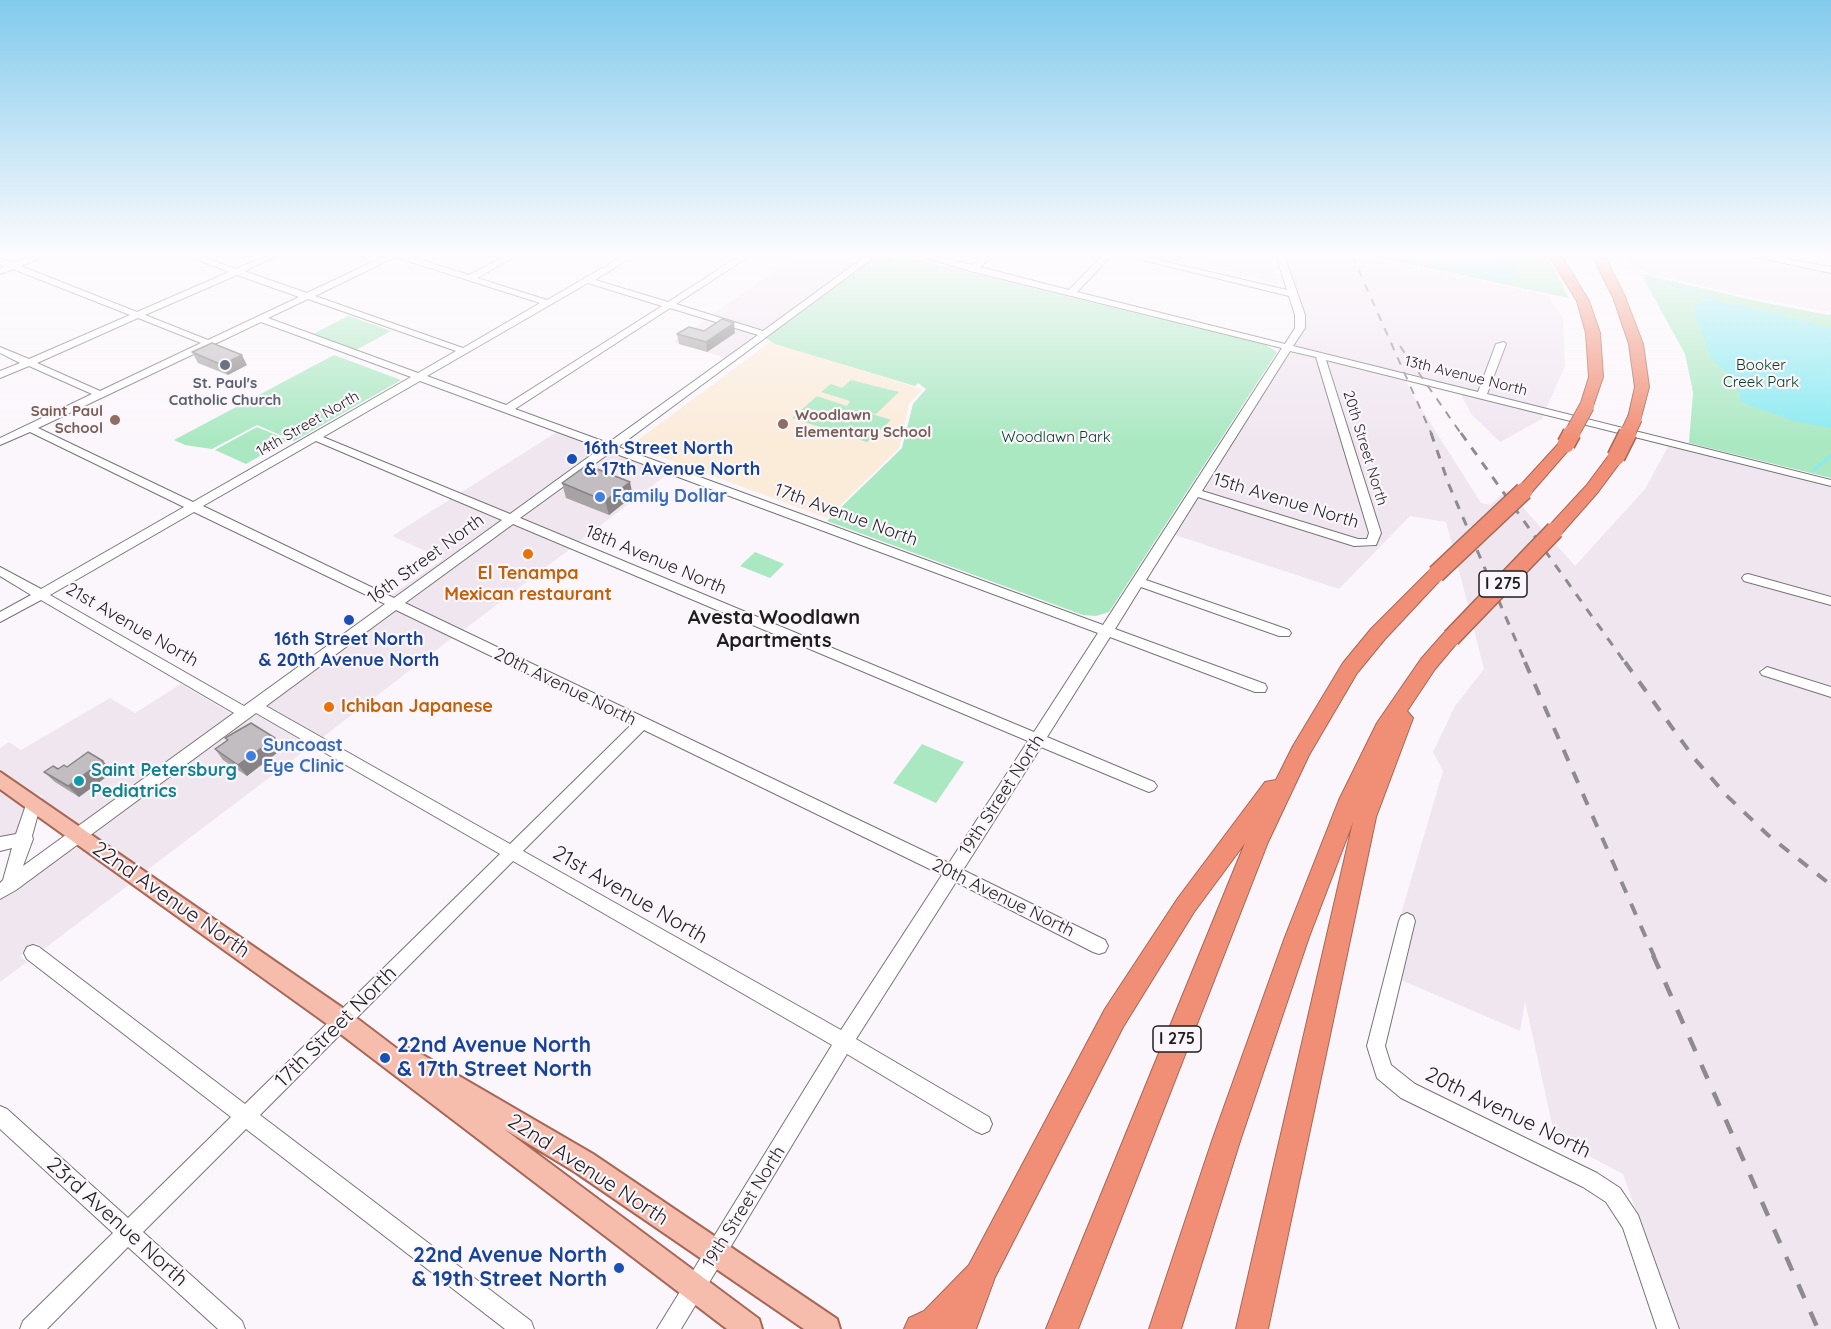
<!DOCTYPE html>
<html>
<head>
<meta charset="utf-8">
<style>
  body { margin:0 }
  canvas { display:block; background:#fbf6fb }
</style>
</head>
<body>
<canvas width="1831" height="1329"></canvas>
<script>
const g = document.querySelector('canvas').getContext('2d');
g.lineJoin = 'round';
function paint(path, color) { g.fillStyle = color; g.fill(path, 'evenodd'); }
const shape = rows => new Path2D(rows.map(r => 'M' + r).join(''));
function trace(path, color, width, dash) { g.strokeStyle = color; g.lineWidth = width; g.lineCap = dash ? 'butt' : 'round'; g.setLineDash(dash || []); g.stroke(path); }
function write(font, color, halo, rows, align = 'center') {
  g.font = font + ' Quicksand,sans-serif'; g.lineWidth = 4.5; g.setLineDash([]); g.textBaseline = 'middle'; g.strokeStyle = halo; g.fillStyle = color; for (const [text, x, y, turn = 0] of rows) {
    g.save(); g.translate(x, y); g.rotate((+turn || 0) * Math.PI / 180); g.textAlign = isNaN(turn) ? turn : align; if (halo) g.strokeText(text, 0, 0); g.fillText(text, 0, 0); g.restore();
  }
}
const built = shape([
  [798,255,866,255,764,330,712,315],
  [1215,255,1271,255,1278,283,1206,266],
  [1284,255,1360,255,1547,295,1563,318,1565,366,1546,409,1486,394,1506,343,1497,341,1477,392,1293,346,1305,322],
  [1627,255,1742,255,1831,272,1831,312,1750,297,1654,275,1632,268],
  [707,319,759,334,726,358,673,342],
  [1291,350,1317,357,1370,533,1368,539,1358,539,1203,492],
  [1326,359,1405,379,1412,394,1481,503,1490,505,1507,490,1513,496,1453,548,1446,522,1410,516,1339,589,1175,535,1199,497,1356,546,1371,547,1377,544,1380,533],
  [1460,393,1544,414,1542,419,1500,442,1472,415],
  [557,432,602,449,512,515,460,493],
  [1669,445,1831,486,1831,598,1742,573,1742,580,1831,605,1831,688,1760,667,1761,674,1831,696,1831,1329,1678,1329,1623,1174,1555,1138,1525,1001,1520,1031,1401,980,1415,924,1400,917,1443,771,1433,752,1455,706,1484,669,1472,622,1552,540,1575,566,1645,489],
  [609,451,669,473,579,542,519,517],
  [452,498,504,520,396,599,390,596,443,559,392,536],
  [1520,504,1545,532,1469,609,1456,559],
  [511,523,570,549,462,631,403,602],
  [394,610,452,638,323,737,265,704],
  [181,684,235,716,82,827,42,799,42,795,39,796,0,769,0,748,9,742,21,750,110,698,135,713],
  [253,713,311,746,146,871,90,832],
  [0,789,25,807,18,835,0,838],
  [75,843,131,883,44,949,36,943,20,956,27,962,0,982,0,898]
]);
const education = shape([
  [770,342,922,389,909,404,899,448,827,518,635,447,634,443]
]);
const green = shape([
  [1367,255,1546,255,1569,298,1545,293],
  [902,256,1266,345,1277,352,1109,612,1096,616,1083,615,827,521,902,448,913,404,926,389,918,383,915,386,775,344,766,338,870,262,884,257],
  [1641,274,1756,301,1828,315,1831,314,1831,478,1689,443,1693,392,1685,354],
  [348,316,349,316,391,331,356,350,313,334],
  [334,355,401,380,294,441,257,425,212,449,185,445,174,440],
  [851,380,899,392,876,414,854,408,891,420,867,442,792,418,817,396,847,406,850,401,821,392,831,384,842,388],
  [257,427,288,440,246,464,215,450],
  [755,552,784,564,770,578,740,566],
  [922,744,964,762,936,803,893,783]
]);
const water = shape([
  [1388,255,1497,255,1509,264,1517,279,1503,281,1442,266,1391,259],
  [1700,301,1738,305,1831,328,1831,428,1794,421,1741,402,1738,383,1711,358,1694,309]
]);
const streamFar1 = shape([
  [1647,276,1722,303]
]);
const stream = shape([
  [1813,470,1831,456]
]);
const minor = shape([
  [35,255,47,255,21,266,137,312,229,272,185,255,197,255,236,269,268,255,279,255,244,271,307,293,387,255,405,255,469,275,507,255,518,255,477,278,547,300,625,255,635,255,595,280,668,302,741,255,751,255,676,304,763,331,867,255,877,255,618,447,1103,625,1282,348,970,271,916,255,931,255,972,265,984,255,993,255,980,267,1069,290,1103,255,1112,255,1077,292,1285,344,1295,328,1295,315,1289,296,1122,255,1137,255,1287,290,1276,255,1284,255,1305,315,1305,328,1293,346,1478,392,1496,344,1504,342,1506,344,1487,394,1831,480,1831,486,1326,360,1381,533,1376,545,1354,546,1198,497,1146,580,1289,630,1291,633,1289,636,1279,636,1141,587,1115,629,1265,684,1267,688,1265,692,1255,692,1110,637,1047,737,1154,782,1157,786,1154,790,1149,792,1144,790,1041,747,963,870,1105,940,1108,946,1105,952,1099,954,1093,952,956,882,856,1039,989,1117,992,1124,989,1131,982,1134,975,1131,847,1054,681,1329,657,1329,832,1045,513,861,260,1115,531,1321,534,1329,505,1329,246,1129,143,1232,242,1321,245,1329,218,1329,128,1247,47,1329,20,1329,23,1321,113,1233,0,1129,0,1106,7,1109,128,1218,231,1117,27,959,24,953,27,947,33,945,39,947,245,1104,500,854,256,713,16,890,0,899,0,883,3,880,12,848,0,851,0,837,16,834,28,799,33,797,38,799,41,803,32,836,33,839,23,866,234,713,41,600,0,622,0,612,31,595,0,576,0,567,41,589,184,507,30,432,0,445,0,438,92,394,29,366,0,378,0,371,20,363,0,353,0,347,29,359,130,315,13,269,0,274,0,268,5,266,0,264,0,259,13,263,35,255],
  [395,257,540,303,463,348,315,296,395,257],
  [237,275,299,297,208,340,145,315,237,275],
  [588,283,662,306,506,405,427,376,588,283],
  [308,299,456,351,418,373,268,318,308,299],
  [670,308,758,335,608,443,515,409,670,308],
  [138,318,201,343,100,391,37,363,138,318],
  [261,322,411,377,193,502,38,428,261,322],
  [1290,351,1316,357,1369,533,1367,539,1358,539,1202,491,1290,351],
  [420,381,601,448,510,514,323,437,420,381],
  [316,441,502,520,394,598,203,506,316,441],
  [611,452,1098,633,1034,732,520,518,611,452],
  [194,512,385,604,244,706,50,595,194,512],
  [513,524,1028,741,949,863,405,603,513,524],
  [396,610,632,724,510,844,266,706,396,610],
  [644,730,942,875,841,1030,523,851,644,730],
  [1746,255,1764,255,1831,267,1831,273,1746,255],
  [1748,574,1831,597,1831,605,1744,581,1742,578,1744,575,1748,574],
  [1767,667,1831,687,1831,697,1762,675,1760,672,1767,667],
  [1407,913,1413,916,1415,921,1385,1046,1391,1065,1415,1084,1597,1173,1620,1188,1638,1215,1679,1329,1657,1329,1623,1228,1606,1202,1583,1187,1401,1098,1377,1078,1367,1046,1399,921,1401,916,1407,913]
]);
const major = shape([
  [0,772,350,1013,400,1051,408,1048,416,1051,593,1154,837,1319,840,1329,804,1329,575,1172,504,1129,759,1319,762,1329,727,1329,334,1029,0,789,0,772]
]);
const highway = shape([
  [1549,255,1561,255,1589,301,1600,333,1603,377,1592,409,1582,409,1580,406,1589,377,1586,333,1577,301,1549,255],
  [1592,255,1604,255,1625,297,1643,344,1649,387,1640,421,1635,422,1628,418,1635,387,1629,344,1613,297,1592,255],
  [1566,439,1571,441,1574,444,1571,447,1530,494,1518,494,1516,491,1518,488,1561,441,1566,439],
  [1616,452,1624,457,1598,492,1561,534,1549,534,1546,530,1549,526,1586,486,1610,454,1616,452],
  [1436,568,1445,574,1442,578,1385,639,1357,673,1309,755,1268,842,1078,1329,1046,1329,1245,843,1194,912,1123,1027,995,1277,976,1329,904,1329,909,1318,924,1311,969,1265,1105,1009,1178,898,1265,782,1276,780,1293,746,1343,663,1371,629,1430,570,1436,568],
  [1451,631,1458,633,1461,638,1435,669,1407,711,1413,718,1376,817,1268,1329,1236,1329,1353,822,1309,937,1241,1138,1181,1329,1149,1329,1213,1138,1285,937,1339,800,1377,723,1421,659,1444,633,1451,631]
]);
const railFar3 = shape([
  [1352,255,1432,435],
  [1400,346,1462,435]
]);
const railFar2 = shape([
  [1431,433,1449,485,1526,664],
  [1461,433,1626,664]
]);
const railFar1 = shape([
  [1525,662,1654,956],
  [1625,662,1694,758,1726,795,1768,835,1831,885]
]);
const rail = shape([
  [1653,955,1818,1329]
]);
const highwayBridgeFar1 = shape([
  [1571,435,1587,406],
  [1627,435,1635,418]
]);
const highwayBridge = shape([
  [1566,444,1572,433],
  [1616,457,1628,433],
  [1436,574,1524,491],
  [1451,638,1555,530]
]);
const wall = shape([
  [704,331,735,333,707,352,679,344,677,334],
  [192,352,247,365,228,375,198,363],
  [562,483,633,496,609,515,566,498],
  [225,738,275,738,282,749,247,776,223,760,215,749,227,740],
  [103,761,113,772,79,797,55,782,44,772]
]);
const shadedWall = shape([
  [734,323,735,333,707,352,706,342],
  [242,355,247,365,228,375,222,365],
  [630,482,633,496,609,515,605,501],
  [275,738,282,749,247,776,238,765],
  [103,761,113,772,79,797,68,786]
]);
const building = shape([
  [722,319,734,323,706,342,677,334,689,327,704,331,722,319],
  [212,343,242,355,222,365,192,352,212,343],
  [587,465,630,482,605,501,562,483,587,465],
  [251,723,275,738,238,765,215,749,228,740,225,738,251,723],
  [88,752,103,761,68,786,44,772,53,766,58,769,64,765,67,767,88,752]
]);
const markers = [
  [225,365,6,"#6b7280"],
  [115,420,6,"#8d6e63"],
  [783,424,6,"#8d6e63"],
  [572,459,6,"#1a4fb4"],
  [600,497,6,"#3f7fe0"],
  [528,554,6,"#e8710a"],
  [349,620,6,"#1a4fb4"],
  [329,707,6,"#e8710a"],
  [251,756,6,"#3f7fe0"],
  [79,781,6,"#0f9aa8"],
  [385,1058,6,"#1a4fb4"],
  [619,1268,6,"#1a4fb4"]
];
const farParknames = [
  ["Booker",1761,365],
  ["Creek Park",1761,382],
  ["Woodlawn Park",1056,437]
];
const farStreetnames = [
  ["13th Avenue North",1466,376,14],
  ["14th Street North",308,424,-30],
  ["20th Street North",1365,448,73]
];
const farWorshipnames = [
  ["St. Paul's",225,383],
  ["Catholic Church",225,400]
];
const farEducationnames = [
  ["Saint Paul",103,411],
  ["School",103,428],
  ["Woodlawn",795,415,"left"],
  ["Elementary School",795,432,"left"]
];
const shields = [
  [1503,584,48],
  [1177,1039,48]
];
const shieldNames = [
  ["I 275",1503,584],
  ["I 275",1177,1039]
];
const transitNames = [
  ["16th Street North",584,449],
  ["& 17th Avenue North",584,470],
  ["16th Street North",349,640,"center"],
  ["& 20th Avenue North",349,661,"center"]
];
const shopNames = [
  ["Family Dollar",612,497],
  ["Suncoast",263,746],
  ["Eye Clinic",263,767]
];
const streetNames = [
  ["15th Avenue North",1286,501,17],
  ["17th Avenue North",846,515,20],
  ["16th Street North",426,559,-36],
  ["18th Avenue North",656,560,23],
  ["21st Avenue North",132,625,30],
  ["20th Avenue North",565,687,26],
  ["19th Street North",1002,795,-57],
  ["20th Avenue North",1003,898,26],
  ["19th Street North",744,1207,-58]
];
const foodNames = [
  ["El Tenampa",528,574],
  ["Mexican restaurant",528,595],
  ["Ichiban Japanese",341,707,"left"]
];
const cultureNames = [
  ["Saint Petersburg",91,771],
  ["Pediatrics",91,792]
];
const neighbourhoodNames = [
  ["Avesta Woodlawn",774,618],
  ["Apartments",774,641]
];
const nearStreetnames = [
  ["21st Avenue North",630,895,30],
  ["22nd Avenue North",171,900,35],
  ["17th Street North",336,1027,-45],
  ["20th Avenue North",1508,1113,26],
  ["22nd Avenue North",588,1170,33],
  ["23rd Avenue North",117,1222,42]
];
const nearTransitnames = [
  ["22nd Avenue North",397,1046],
  ["& 17th Street North",397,1070],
  ["22nd Avenue North",607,1256,"right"],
  ["& 19th Street North",607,1280,"right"]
];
paint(built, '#f0e6f0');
paint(education, '#fbebd9');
paint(green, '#aae8c2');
paint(water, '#8aeaf1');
trace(streamFar1, '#8aeaf1', 2);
trace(stream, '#8aeaf1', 3);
trace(minor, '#787478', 2);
trace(major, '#a76757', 4);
trace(highway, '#a76757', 2);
paint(minor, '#fff');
paint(major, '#f6bcac');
paint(highway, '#f08f75');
trace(railFar3, '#8e8b8e', 2, [8, 8]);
trace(railFar2, '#8e8b8e', 3, [9, 9]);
trace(railFar1, '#8e8b8e', 4, [12, 12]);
trace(rail, '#8e8b8e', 4.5, [15, 15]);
trace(highwayBridgeFar1, '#a76757', 16, []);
trace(highwayBridge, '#a76757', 20, []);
trace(highwayBridgeFar1, '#f08f75', 14);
trace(highwayBridge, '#f08f75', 17);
paint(wall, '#a7a3a5');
paint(shadedWall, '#888486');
paint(building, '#c2bdc0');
trace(building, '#888486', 1.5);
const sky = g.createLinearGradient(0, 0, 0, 441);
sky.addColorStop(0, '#82caec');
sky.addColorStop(0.58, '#fdfbfd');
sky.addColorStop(1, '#fdfbfd00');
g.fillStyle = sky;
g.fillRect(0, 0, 1831, 441);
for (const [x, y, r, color] of markers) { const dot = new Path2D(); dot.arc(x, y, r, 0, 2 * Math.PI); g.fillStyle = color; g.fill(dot); trace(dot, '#fbf6fb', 2); }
write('15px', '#074026', '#fbf6fb', farParknames);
write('15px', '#1f1e1f', '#fbf6fb', farStreetnames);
write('bold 15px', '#5b616d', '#fbf6fb', farWorshipnames);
write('bold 15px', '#785e54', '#fbf6fb', farEducationnames, 'right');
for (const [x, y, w] of shields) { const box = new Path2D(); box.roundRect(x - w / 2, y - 13, w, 26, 4.5); g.fillStyle = '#fbf6fb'; g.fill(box); trace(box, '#1f1e1f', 1.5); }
write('bold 16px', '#1f1e1f', null, shieldNames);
write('bold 18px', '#164399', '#fbf6fb', transitNames, 'left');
write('bold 18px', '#366cbe', '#fbf6fb', shopNames, 'left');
write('18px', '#1f1e1f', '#fbf6fb', streetNames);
write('bold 18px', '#c56008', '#fbf6fb', foodNames);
write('bold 18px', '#0d838f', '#fbf6fb', cultureNames, 'left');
write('bold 20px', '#1f1e1f', '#fbf6fb', neighbourhoodNames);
write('21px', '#1f1e1f', '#fbf6fb', nearStreetnames);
write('bold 21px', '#164399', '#fbf6fb', nearTransitnames, 'left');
</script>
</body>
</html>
